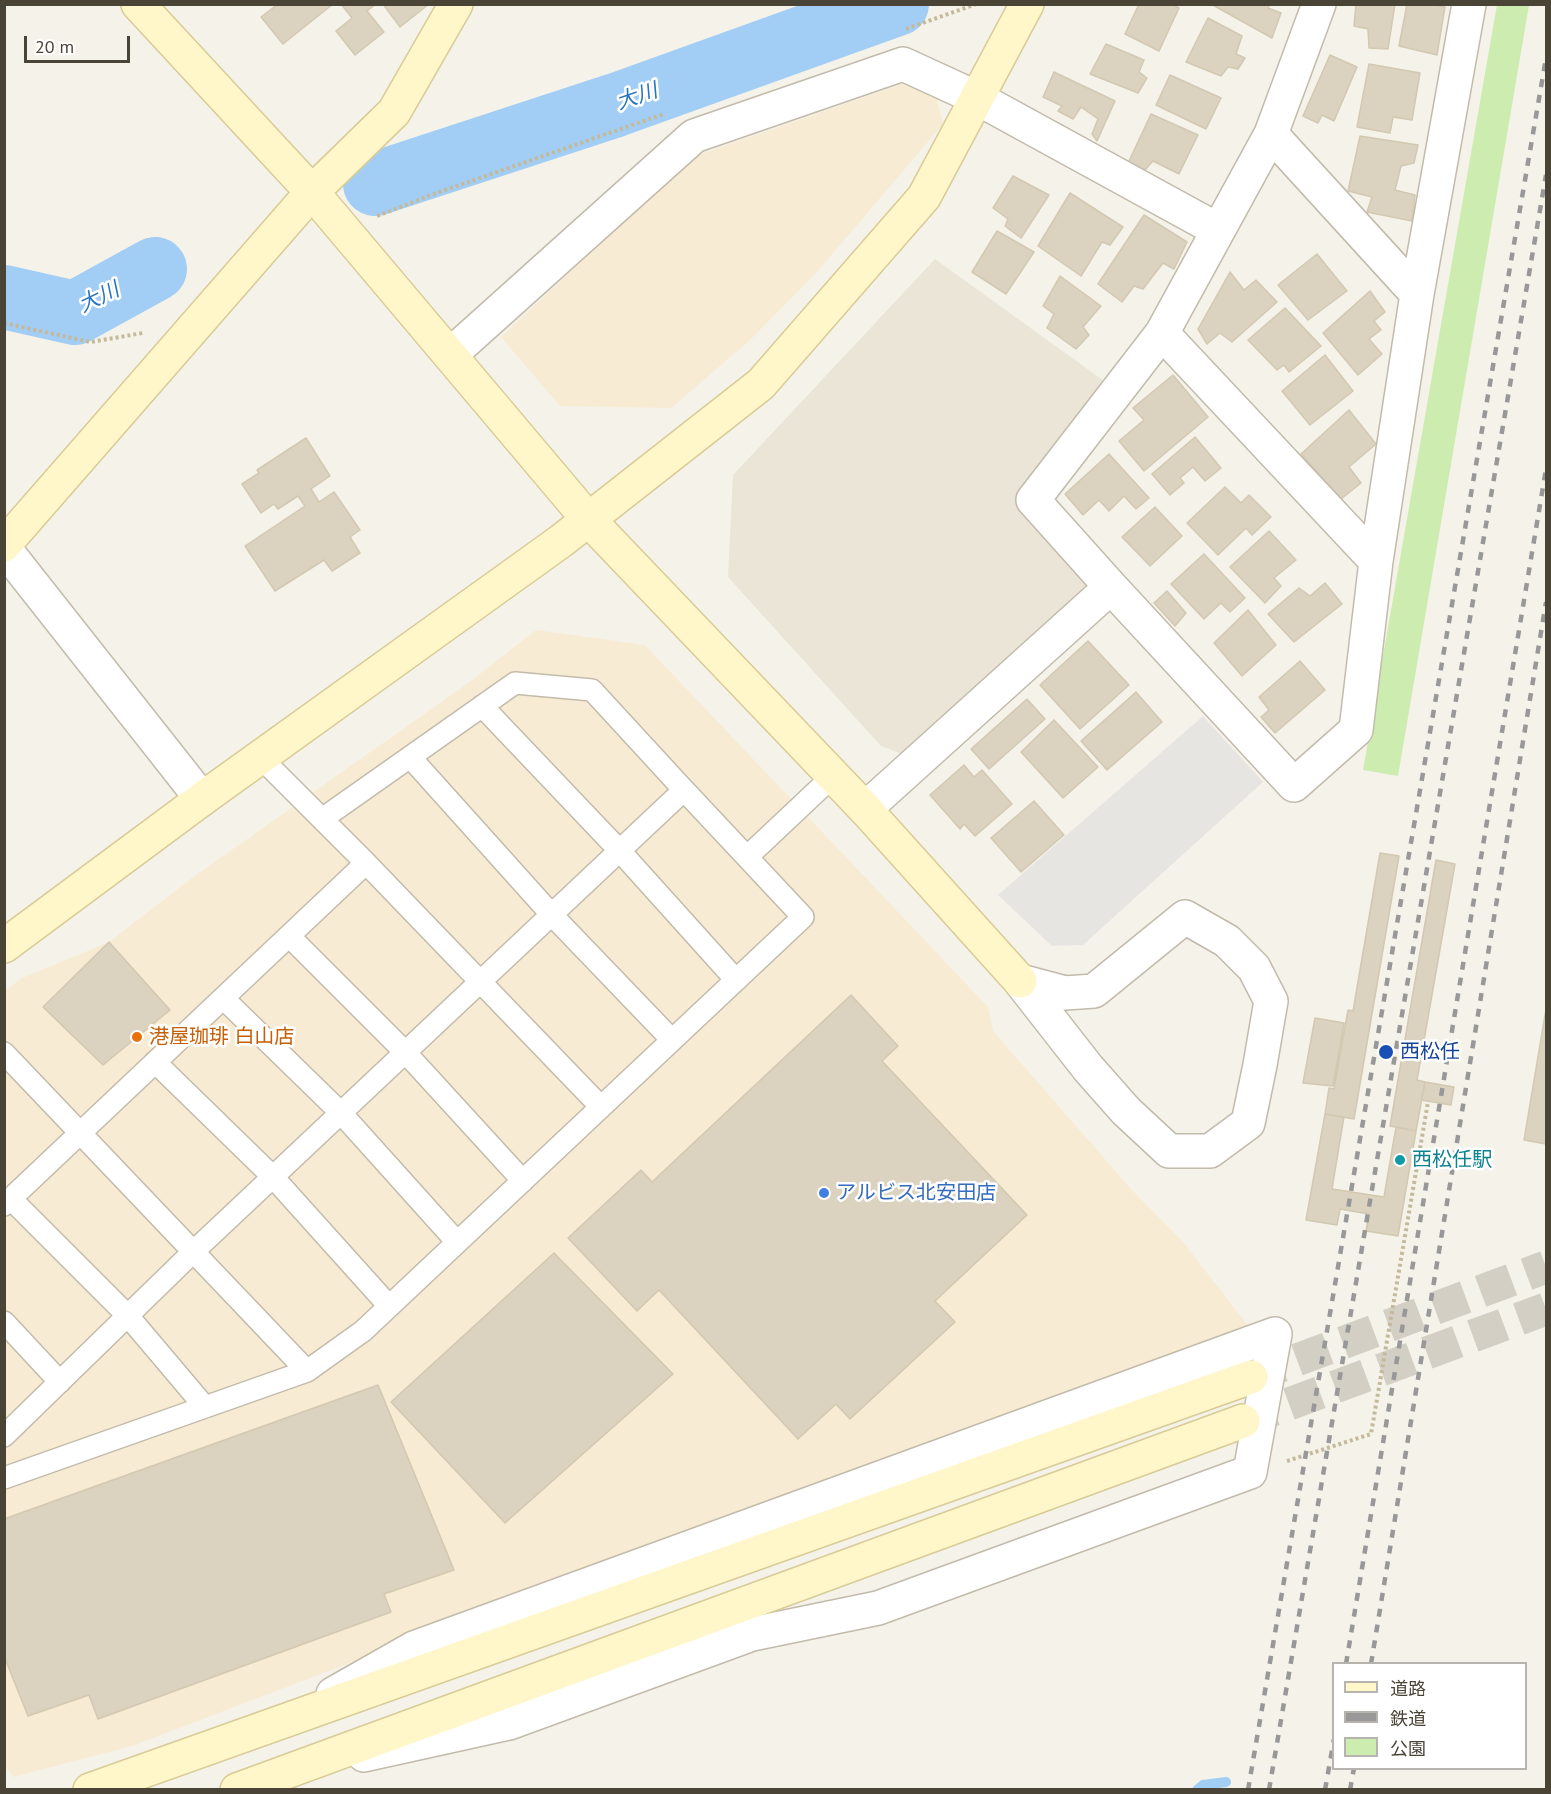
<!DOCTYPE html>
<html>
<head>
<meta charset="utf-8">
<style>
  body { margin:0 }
  #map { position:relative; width:1551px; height:1794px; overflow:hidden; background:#f5f2e9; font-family:"PT Sans","Noto Sans JP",sans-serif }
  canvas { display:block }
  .frame { position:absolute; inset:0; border:6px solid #4a4437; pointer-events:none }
  .legend { position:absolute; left:1332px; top:1662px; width:195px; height:108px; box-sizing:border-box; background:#fff; border:2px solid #b7b4af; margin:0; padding:8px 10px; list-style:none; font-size:18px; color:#4a4437 }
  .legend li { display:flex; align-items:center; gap:12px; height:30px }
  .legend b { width:30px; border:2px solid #b7b4af }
  .scale { position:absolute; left:24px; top:36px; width:106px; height:27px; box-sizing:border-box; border:3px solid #4a4437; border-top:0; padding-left:8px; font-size:18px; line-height:21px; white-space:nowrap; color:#4a4437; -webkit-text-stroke:4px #fff; paint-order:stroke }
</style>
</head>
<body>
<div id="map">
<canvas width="1551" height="1794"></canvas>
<div class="frame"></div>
<ul class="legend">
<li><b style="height:8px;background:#fff6c9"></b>道路</li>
<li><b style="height:8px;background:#989898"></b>鉄道</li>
<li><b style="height:16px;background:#cdecb0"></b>公園</li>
</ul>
<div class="scale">20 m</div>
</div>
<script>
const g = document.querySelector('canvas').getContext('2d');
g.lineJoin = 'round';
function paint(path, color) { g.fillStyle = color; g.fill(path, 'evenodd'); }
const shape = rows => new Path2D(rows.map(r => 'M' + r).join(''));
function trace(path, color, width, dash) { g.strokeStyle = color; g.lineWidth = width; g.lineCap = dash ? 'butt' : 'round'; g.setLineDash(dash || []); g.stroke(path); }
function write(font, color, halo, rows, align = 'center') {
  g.font = font + ' "PT Sans","Noto Sans JP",sans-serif'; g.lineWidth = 5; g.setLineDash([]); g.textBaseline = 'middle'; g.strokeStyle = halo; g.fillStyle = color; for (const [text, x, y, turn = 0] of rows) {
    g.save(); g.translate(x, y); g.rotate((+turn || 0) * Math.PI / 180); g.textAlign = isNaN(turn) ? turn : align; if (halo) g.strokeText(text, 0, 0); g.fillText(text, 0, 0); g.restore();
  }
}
const residential = shape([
  [935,259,1104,381,1019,494,1088,582,1083,592,907,756,881,746,728,577,733,475]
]);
const commercial = shape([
  [908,82,935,92,943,124,818,271,750,340,671,408,560,406,501,337,693,157],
  [536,630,645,645,988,1007,993,1031,1131,1189,1183,1242,1249,1327,528,1595,132,1746,13,1777,5,1766,5,991,20,979,109,942,192,878,471,681]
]);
const green = shape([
  [1497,5,1529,5,1398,776,1363,770]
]);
const parking = shape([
  [1203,716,1263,782,1083,945,1052,946,998,895]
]);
const stream = shape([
  [1197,1790,1203,1785,1226,1782]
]);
const river = shape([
  [375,184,616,105,897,4],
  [4,297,75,313,155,269]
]);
const building = shape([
  [278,4,333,4,283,44,261,17,278,4],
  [341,4,376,4,367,11,384,32,355,55,336,31,352,18,341,4],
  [383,4,429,4,400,27,383,4],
  [1139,4,1172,4,1179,8,1159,51,1125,34,1139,4],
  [1211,4,1270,4,1268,8,1281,13,1272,38,1211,4],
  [1356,4,1395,4,1388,49,1369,48,1368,29,1354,26,1356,4],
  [1407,4,1430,4,1445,7,1437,55,1399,46,1407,4],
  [1208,18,1242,36,1236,54,1245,58,1238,69,1228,67,1221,76,1186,62,1208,18],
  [1106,44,1144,60,1139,72,1147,78,1138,93,1090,74,1106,44],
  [1330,55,1357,67,1334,121,1322,115,1318,123,1303,116,1330,55],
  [1369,64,1420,73,1412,120,1393,117,1390,133,1357,127,1369,64],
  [1054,72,1115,101,1097,141,1092,134,1098,119,1081,107,1073,119,1058,111,1062,106,1043,97,1054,72],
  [1170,75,1221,98,1206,129,1156,105,1170,75],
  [1151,114,1198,135,1179,174,1153,161,1144,171,1129,161,1151,114],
  [1360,136,1418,145,1414,163,1401,166,1395,190,1415,195,1412,221,1367,212,1372,197,1348,191,1360,136],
  [1013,176,1049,195,1021,238,1005,226,1008,219,993,208,1013,176],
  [1070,193,1123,227,1110,245,1102,242,1081,276,1038,246,1070,193],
  [1144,215,1187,242,1174,269,1163,263,1143,289,1134,286,1122,302,1098,284,1144,215],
  [997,231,1034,252,1006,294,972,272,997,231],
  [1317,254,1347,291,1308,320,1278,285,1317,254],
  [1230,272,1244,290,1256,280,1277,302,1232,342,1220,333,1207,344,1198,329,1230,272],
  [1060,276,1101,306,1083,327,1089,335,1076,349,1047,328,1054,314,1043,306,1060,276],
  [1370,291,1385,312,1374,321,1381,330,1369,339,1382,354,1358,375,1323,333,1370,291],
  [1285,308,1321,346,1289,372,1284,365,1277,370,1248,340,1285,308],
  [1325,355,1353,391,1310,425,1282,391,1325,355],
  [1173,375,1208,417,1144,471,1119,441,1144,420,1133,408,1173,375],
  [1349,410,1376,444,1349,467,1361,483,1341,499,1301,454,1349,410],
  [1195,437,1221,468,1205,481,1193,467,1180,478,1184,483,1170,495,1152,474,1195,437],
  [306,438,330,476,311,489,319,502,334,492,360,530,350,537,360,553,332,571,324,560,275,591,245,546,305,506,298,496,278,509,274,504,261,513,242,484,259,473,257,470,306,438],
  [1109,454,1149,498,1136,509,1124,496,1109,511,1099,500,1083,515,1065,494,1109,454],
  [1225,487,1241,503,1249,495,1271,517,1252,535,1246,528,1218,555,1187,523,1225,487],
  [1155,507,1182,536,1150,566,1122,537,1155,507],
  [1269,531,1296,560,1274,578,1281,586,1265,603,1230,567,1269,531],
  [1204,554,1245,598,1230,612,1221,603,1204,619,1171,584,1204,554],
  [1325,583,1342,604,1294,642,1268,614,1299,588,1310,596,1325,583],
  [1167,591,1186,613,1175,626,1154,603,1167,591],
  [1248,610,1276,645,1242,676,1214,643,1248,610],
  [1088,641,1129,685,1080,729,1040,685,1088,641],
  [1300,661,1325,690,1275,733,1261,717,1269,710,1259,697,1300,661],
  [1136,692,1162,722,1107,770,1081,741,1136,692],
  [1027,699,1045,719,989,769,971,749,1027,699],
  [1054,720,1098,767,1063,798,1021,752,1054,720],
  [964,765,974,777,982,770,1012,804,975,836,964,824,960,829,930,795,964,765],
  [1034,801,1064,835,1021,872,991,838,1034,801],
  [1380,853,1399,856,1354,1119,1325,1114,1329,1088,1334,1089,1348,1010,1353,1011,1380,853],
  [1436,860,1455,864,1417,1080,1425,1082,1416,1131,1390,1126,1436,860],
  [109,942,170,1010,103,1065,43,1007,109,942],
  [851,995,898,1046,882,1061,1027,1215,935,1301,955,1322,850,1419,836,1404,798,1439,659,1290,637,1311,568,1238,641,1170,652,1182,851,995],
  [1546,1009,1546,1144,1524,1140,1546,1009],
  [1315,1018,1344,1023,1333,1086,1303,1083,1315,1018],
  [1425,1082,1454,1087,1451,1105,1421,1100,1425,1082],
  [1325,1114,1344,1117,1332,1189,1384,1197,1396,1127,1416,1131,1398,1236,1366,1231,1369,1214,1340,1209,1337,1225,1306,1220,1325,1114],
  [554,1253,673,1374,505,1523,391,1402,554,1253],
  [378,1385,454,1570,384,1594,391,1612,98,1719,89,1695,28,1716,4,1656,4,1519,378,1385]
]);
const secondaryTunnel = shape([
  [1251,1377,1546,1267],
  [1243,1421,1546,1309]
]);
const path = shape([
  [906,29,976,4],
  [377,216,431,195,664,114],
  [4,323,90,342,143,333],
  [1287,1461,1371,1434,1428,1102]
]);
const lane = shape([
  [482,706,619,850,736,980],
  [260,757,366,863],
  [410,757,551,914,672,1040],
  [322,819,515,683,592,690,684,790],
  [747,857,833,776],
  [289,936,405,1052,523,1181],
  [223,998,341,1113,457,1242],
  [4,1053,307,1371,4,1478],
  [155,1062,273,1177,389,1306],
  [11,1199,128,1316,205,1407],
  [4,1205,366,863,601,1107],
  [4,1322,60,1382],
  [4,1436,193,1252,684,790,803,917,363,1331,307,1371]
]);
const street = shape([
  [1271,134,1417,294],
  [1162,333,1376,561],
  [450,355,694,136,903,64,977,98,1218,230],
  [4,548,202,799],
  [1111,587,1294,785,1356,730,1376,561,1417,294,1469,4],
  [865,809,1111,587,1033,500,1162,333,1271,134,1319,4],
  [1185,917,1227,941,1254,968,1271,1001,1260,1065,1248,1123,1210,1151,1169,1151,1126,1111,1088,1068,1020,981,1065,993,1094,991,1185,917],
  [333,1694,414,1648,1275,1334,1250,1472,878,1608,752,1634,509,1723,364,1755]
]);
const secondary = shape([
  [138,4,312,192,588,519,865,809,1020,981],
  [4,545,312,192,394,112,456,4],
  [4,946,202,799,561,541,761,384,924,197,1027,4],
  [90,1790,1251,1377],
  [237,1790,1243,1421]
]);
const rail = shape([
  [1346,1664,1546,469],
  [1371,1664,1546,602],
  [1248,1790,1546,58],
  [1269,1790,1546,175],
  [1325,1790,1334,1739],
  [1350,1790,1354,1768]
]);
const markers = [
  [137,1037,6,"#e8710a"],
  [1386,1052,8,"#1a4fb4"],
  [1400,1160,6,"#0f9aa8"],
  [824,1193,6,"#3f7fe0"]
];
const foodNames = [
  ["港屋珈琲 白山店",149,1037]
];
const transitNames = [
  ["西松任",1400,1052]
];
const cultureNames = [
  ["西松任駅",1412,1160]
];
const shopNames = [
  ["アルビス北安田店",836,1193]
];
const waterNames = [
  ["大川",637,97,-19],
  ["大川",99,298,-26]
];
paint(residential, '#eae5d7');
paint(commercial, '#f8ebd3');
paint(green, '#cdecb0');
paint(parking, '#e7e5e1');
trace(stream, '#a2cef5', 10);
trace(river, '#a2cef5', 64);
paint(building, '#dbd2c0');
trace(building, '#d3c8b0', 1.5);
trace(secondaryTunnel, '#d3cfc5', 33, [33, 16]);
trace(lane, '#c2bbab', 24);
trace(street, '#c2bbab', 36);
trace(secondary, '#d8cb96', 36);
trace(path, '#c5b99b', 4, [3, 3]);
trace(lane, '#fff', 21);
trace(street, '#fff', 33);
trace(secondary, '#fff6c9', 33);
trace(rail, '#989898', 4.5, [8, 8]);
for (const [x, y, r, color] of markers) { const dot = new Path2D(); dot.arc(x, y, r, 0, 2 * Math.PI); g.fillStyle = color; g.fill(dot); trace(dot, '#fff', 2); }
write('20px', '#c56008', '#fff', foodNames, 'left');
write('20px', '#164399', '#fff', transitNames, 'left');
write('20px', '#0d838f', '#fff', cultureNames, 'left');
write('20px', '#366cbe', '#fff', shopNames, 'left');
write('italic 21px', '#2874be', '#fff', waterNames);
</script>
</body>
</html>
